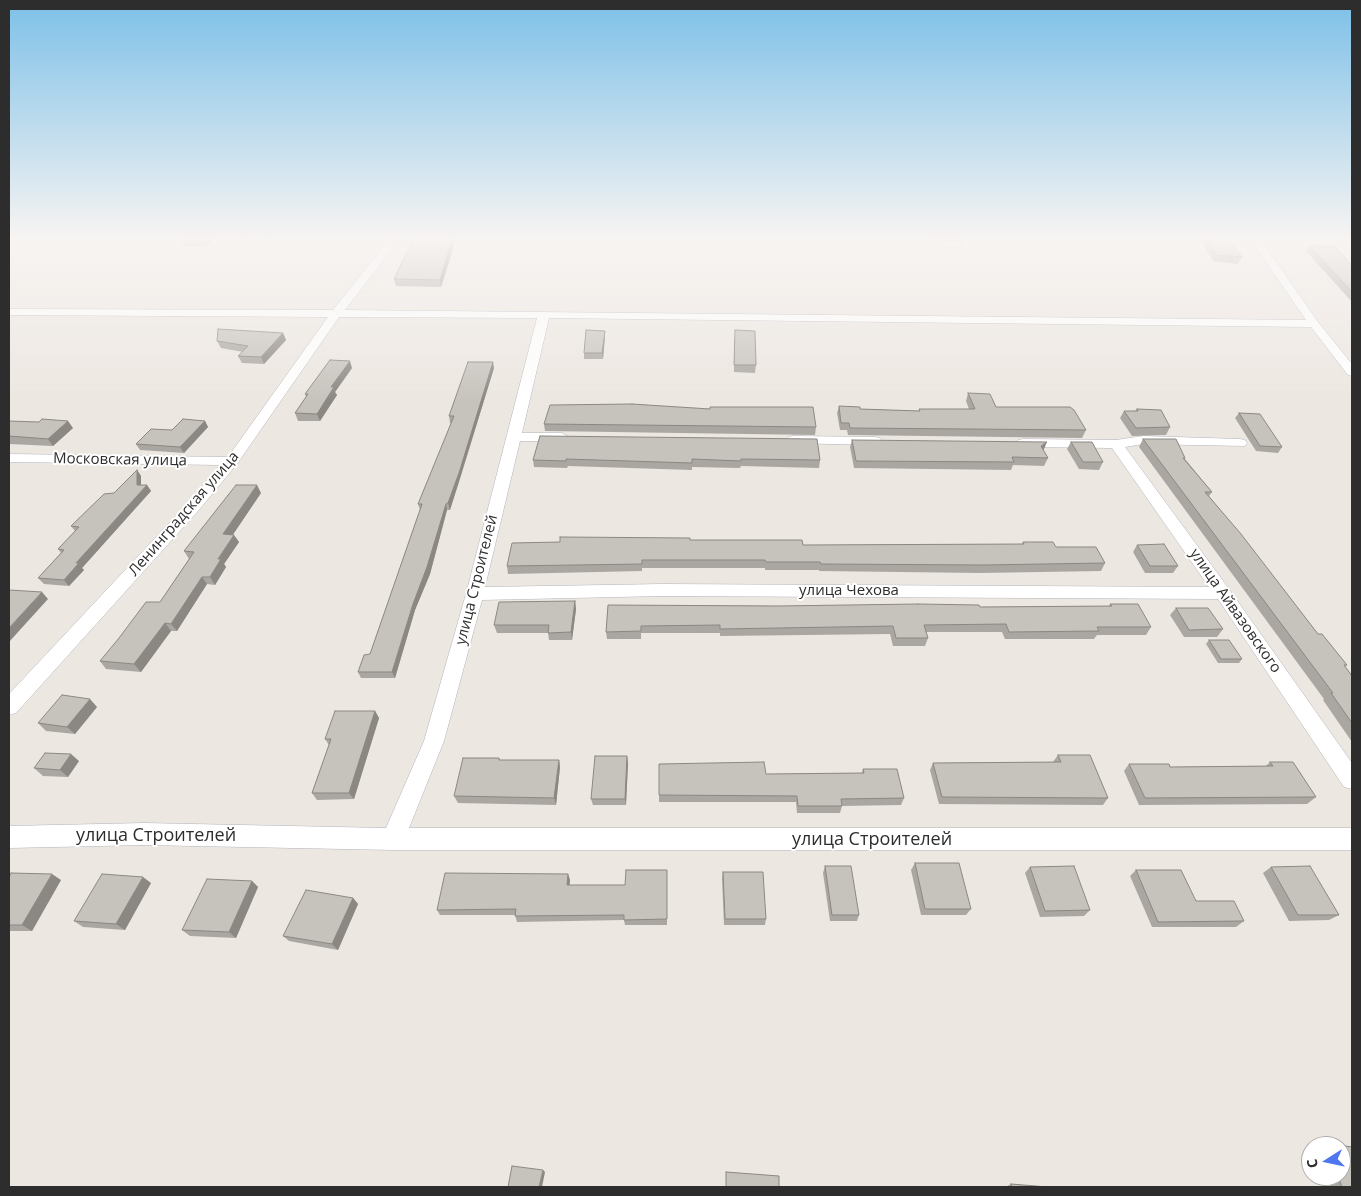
<!DOCTYPE html>
<html>
<head>
<meta charset="utf-8">
<style>
  body { margin:0 }
  #map { position:relative; width:1361px; height:1196px; overflow:hidden; background:#ede7e1; font-family:"Open Sans",sans-serif }
  canvas { display:block }
  .frame { position:absolute; inset:0; border:10px solid #2d2d2d; pointer-events:none }
  .north { position:absolute; left:1301px; top:1136px; width:50px; height:50px; box-sizing:border-box; background:#fff; border:1px solid #ababab; border-radius:50%; rotate:260deg; font-size:14px; font-weight:700; line-height:20px; text-align:center; color:#2d2d2d }
  .north::after { content:''; display:block; margin:auto; width:18px; height:22px; background:#4d76ef; clip-path:polygon(50% 0,100% 100%,50% 72%,0 100%) }
</style>
</head>
<body>
<div id="map">
<canvas width="1361" height="1196"></canvas>
<div class="frame"></div>
<div class="north">С</div>
</div>
<script>
const g = document.querySelector('canvas').getContext('2d');
g.lineJoin = 'round';
const shape = rows => new Path2D(rows.map(r => 'M' + r).join(''));
function trace(path, color, width, dash) { g.strokeStyle = color; g.lineWidth = width; g.lineCap = dash ? 'butt' : 'round'; g.setLineDash(dash || []); g.stroke(path); }
function paint(path, color) { g.fillStyle = color; g.fill(path, 'evenodd'); }
function write(font, color, halo, rows, align = 'center') {
  g.font = font + ' "Open Sans",sans-serif'; g.lineWidth = 4; g.setLineDash([]); g.textBaseline = 'middle'; g.strokeStyle = halo; g.fillStyle = color; for (const [text, x, y, turn = 0] of rows) {
    g.save(); g.translate(x, y); g.rotate((+turn || 0) * Math.PI / 180); g.textAlign = isNaN(turn) ? turn : align; if (halo) g.strokeText(text, 0, 0); g.fillText(text, 0, 0); g.restore();
  }
}
const minor = shape([
  [392,236,402,236,345,310,1306,320,1248,236,1258,236,1318,322,1352,364,1352,376,1348,375,1311,327,549,318,522,433,562,433,569,437,562,441,520,441,485,587,663,584,1209,587,1112,448,1023,447,1018,446,1016,443,1018,440,1023,439,1116,440,1143,436,1240,439,1245,440,1247,443,1245,446,1143,444,1125,447,1229,589,1352,763,1352,789,1344,787,1218,599,663,596,482,600,444,741,409,828,1352,828,1352,850,393,850,144,845,9,848,9,826,144,823,386,828,424,741,466,594,537,318,339,317,237,464,198,511,16,713,9,715,9,694,188,503,220,465,9,462,9,454,228,457,328,317,9,315,9,309,333,310,392,236],
  [793,436,875,437,880,438,882,441,880,444,875,445,788,443,786,440,788,437,793,436]
]);
const secondary = shape([
  [1340,236,1352,236,1352,241,1342,239,1340,236]
]);
const wall = shape([
  [76,236,273,236,269,240,215,239,207,246,182,246,179,239,180,239],
  [415,236,457,236,441,287,396,286,394,279],
  [899,236,965,236,964,243,900,237],
  [1203,236,1225,236,1242,257,1238,264,1213,261,1201,240],
  [1309,245,1352,266,1352,302,1306,251],
  [283,333,286,340,264,364,242,363,238,356,243,352,221,348,217,341],
  [605,336,603,359,584,359,584,353],
  [734,338,756,365,755,373,734,372],
  [352,368,335,392,337,395,320,421,298,421,295,413,306,397,305,394],
  [494,368,460,479,450,510,447,510,430,574,415,610,395,678,361,678,358,672,370,654,420,510,418,504,452,423,450,423,449,416],
  [968,393,996,407,1086,430,1082,438,848,435,847,430,840,430,837,413,839,406,860,409,919,411,919,409,969,409,966,401],
  [710,409,816,427,815,435,545,431,544,424],
  [1137,409,1170,427,1166,435,1132,436,1120,418,1124,411,1135,411],
  [1239,413,1282,447,1278,453,1256,451,1235,418],
  [9,421,73,428,53,446,9,444],
  [205,421,208,427,184,453,140,450,136,444,172,430],
  [540,436,820,460,819,468,741,466,740,468,692,467,692,470,568,466,567,468,534,467,533,460],
  [1143,439,1185,458,1185,459,1212,492,1209,496,1318,634,1347,665,1345,666,1352,676,1352,742,1323,700,1324,699,1139,447],
  [852,440,1044,449,1043,450,1048,458,1044,466,1013,465,1011,470,854,468,850,447],
  [1071,442,1103,462,1099,470,1079,469,1067,449],
  [137,470,141,476,141,485,147,485,151,491,82,568,84,570,69,586,44,584,38,578,61,553,58,549,75,531,71,526,114,493],
  [261,493,233,534,239,542,224,564,226,567,215,585,207,584,177,631,171,631,141,672,106,669,100,661,160,602,189,559,184,551],
  [690,540,803,545,1022,544,1023,542,1056,547,1105,563,1101,571,980,573,819,571,819,570,765,570,765,568,642,568,642,571,508,574,507,566,560,542],
  [1137,545,1178,566,1173,573,1145,573,1133,552],
  [575,601,576,609,572,640,549,640,548,633,497,633,494,625],
  [1110,604,1151,627,1146,635,1097,635,1094,639,1005,639,1002,632,926,632,928,638,925,646,893,646,890,634,720,636,720,633,641,633,641,639,607,639,606,632,608,605,980,607,1109,606],
  [1176,608,1223,629,1217,637,1184,637,1170,615],
  [1209,640,1242,659,1239,663,1218,663,1206,644],
  [97,707,75,734,46,731,38,723],
  [375,711,379,718,354,799,317,800,312,793,329,745,325,739],
  [1058,755,1108,798,1103,805,939,804,930,770,933,763,1053,762],
  [627,756,628,763,626,805,593,805,591,799],
  [499,758,500,760,559,760,560,767,556,805,458,803,454,796],
  [79,761,68,777,43,776,34,768],
  [1270,762,1316,797,1307,804,1139,805,1124,771,1129,764,1170,767,1266,766],
  [863,769,904,798,901,805,842,806,840,813,797,813,796,802,659,802,659,795,766,774,862,773],
  [915,863,971,909,966,915,921,915,911,870],
  [825,866,859,915,857,921,830,921,823,873],
  [1030,867,1090,910,1084,916,1040,917,1025,873],
  [1271,867,1339,915,1329,920,1289,921,1263,873],
  [667,870,667,925,625,925,624,920,517,922,515,915,440,915,437,910,568,874,570,880,569,885,625,885],
  [1136,870,1196,901,1244,921,1236,927,1152,927,1130,876],
  [723,872,766,919,765,925,724,925,722,878],
  [9,877,61,880,32,931,9,931],
  [252,881,258,887,236,938,190,936,182,930],
  [151,883,125,930,83,927,74,921],
  [353,898,358,904,338,950,289,941,283,936],
  [1326,1143,1352,1147,1352,1187,1329,1187,1325,1176,1341,1176,1341,1146,1316,1146],
  [1011,1184,1048,1187,1005,1187]
]);
const shadedWall = shape([
  [209,236,213,236,215,239,207,246,204,240],
  [267,236,273,236,269,240],
  [453,236,457,236,441,287,440,280],
  [605,331,605,336,603,359,602,353],
  [283,333,286,340,264,364,261,357],
  [350,361,352,368,335,392,337,395,320,421,317,414,331,387],
  [493,362,494,368,450,510,448,503],
  [68,421,73,428,53,446,48,439],
  [205,421,208,427,184,453,180,447],
  [1047,442,1044,449,1038,453,1041,446],
  [137,470,141,476,141,491,137,485],
  [147,485,151,491,82,568,84,570,69,586,64,580,76,563],
  [257,485,261,493,228,542,223,534],
  [446,504,447,510,430,574,415,610,395,678,392,672,413,604],
  [234,535,239,542,224,564,226,567,215,585,210,577,218,559],
  [202,577,207,584,177,631,171,624],
  [42,592,48,599,9,642,9,628],
  [575,601,576,609,572,640,571,632],
  [165,623,171,631,141,672,134,664],
  [90,699,97,707,75,734,67,727],
  [375,711,379,718,354,799,349,793],
  [71,754,79,761,68,777,60,770],
  [627,756,628,763,626,805,625,799],
  [559,760,560,767,556,805,554,798],
  [52,874,61,880,32,931,22,925],
  [568,874,570,880,569,891,567,885],
  [143,877,151,883,125,930,116,924],
  [252,881,258,887,236,938,229,932],
  [353,898,358,904,338,950,332,944],
  [543,1170,545,1172,542,1187,539,1187]
]);
const building = shape([
  [184,236,209,236,204,240,179,239,184,236],
  [415,236,453,236,440,280,394,279,415,236],
  [1205,236,1225,236,1242,257,1216,255,1205,236],
  [1309,245,1335,247,1352,266,1352,292,1309,245],
  [218,329,283,333,261,357,238,356,248,346,217,341,218,329],
  [586,330,605,331,602,353,584,353,586,330],
  [735,330,755,331,756,365,734,365,735,330],
  [330,360,350,361,331,387,334,387,317,414,295,413,308,394,305,394,330,360],
  [468,362,493,362,459,473,448,503,446,504,427,567,413,604,392,672,358,672,364,655,370,654,422,504,418,504,454,416,449,416,468,362],
  [968,393,990,394,996,407,1070,407,1074,410,1086,430,850,428,849,423,841,423,839,406,860,407,860,409,920,411,919,409,975,409,968,393],
  [632,404,710,409,710,407,813,407,816,427,544,424,550,405,632,404],
  [1137,409,1161,410,1170,427,1136,428,1124,411,1138,411,1137,409],
  [1239,413,1260,414,1282,447,1260,446,1239,413],
  [42,419,68,421,48,439,9,436,9,421,39,422,42,419],
  [183,419,205,421,180,447,136,444,151,429,172,430,183,419],
  [540,436,817,439,820,460,741,459,741,461,692,459,692,463,566,459,566,461,533,460,540,436],
  [1143,439,1176,439,1185,458,1183,458,1212,492,1205,492,1241,534,1318,634,1322,634,1347,665,1344,665,1352,676,1352,723,1331,693,1333,693,1143,439],
  [852,440,1047,442,1041,446,1048,458,1012,457,1014,462,856,461,852,440],
  [1071,442,1092,442,1103,462,1083,462,1071,442],
  [137,470,137,485,147,485,76,563,79,563,64,580,38,578,64,550,58,549,79,527,71,526,104,494,114,493,137,470],
  [236,485,257,485,223,534,234,535,218,559,221,559,210,577,202,577,171,624,165,623,134,664,100,661,119,638,146,602,160,602,194,552,184,551,236,485],
  [560,537,690,538,690,540,802,540,803,545,1024,544,1023,542,1053,542,1056,547,1096,547,1105,563,983,565,821,564,820,562,766,562,765,560,642,560,642,564,507,566,512,543,560,542,560,537],
  [1164,544,1178,566,1150,566,1137,545,1164,544],
  [9,590,42,592,9,628,9,590],
  [575,601,571,632,548,633,549,625,494,625,499,602,575,601],
  [918,604,979,605,980,607,1112,606,1110,604,1138,604,1151,627,1097,627,1099,631,1009,632,1006,624,924,625,928,638,896,638,893,626,720,629,720,625,641,626,641,631,606,632,608,605,777,606,918,604],
  [1176,608,1208,608,1223,629,1189,630,1176,608],
  [1209,640,1229,640,1242,659,1221,659,1209,640],
  [62,695,90,699,67,727,38,723,62,695],
  [335,711,375,711,349,793,312,793,331,739,325,739,335,711],
  [45,753,71,754,60,770,34,768,45,753],
  [1058,755,1090,755,1108,798,942,797,933,763,1061,762,1058,755],
  [595,756,627,756,625,799,591,799,595,756],
  [463,758,499,758,499,760,559,760,554,798,454,796,463,758],
  [764,762,766,774,864,773,863,769,897,769,904,798,841,799,842,806,798,806,797,796,659,795,659,764,764,762],
  [1270,762,1293,762,1316,797,1145,798,1129,764,1169,764,1170,767,1273,766,1270,762],
  [915,863,959,863,971,909,925,909,915,863],
  [825,866,851,866,859,915,832,915,825,866],
  [1074,866,1090,910,1045,911,1030,867,1074,866],
  [1310,866,1339,915,1298,915,1271,867,1310,866],
  [626,870,667,870,667,919,624,920,624,915,515,916,516,909,437,910,445,873,568,874,567,885,625,885,626,870],
  [1136,870,1181,870,1196,901,1234,901,1244,921,1158,922,1136,870],
  [723,872,763,872,766,919,725,919,723,872],
  [11,873,52,874,22,925,9,925,9,877,11,873],
  [102,874,143,877,116,924,74,921,102,874],
  [207,879,252,881,229,932,182,930,207,879],
  [306,890,353,898,332,944,283,936,306,890],
  [1326,1143,1352,1147,1352,1187,1342,1187,1338,1176,1341,1176,1341,1146,1327,1146,1326,1143],
  [512,1166,543,1170,539,1187,508,1187,512,1166],
  [726,1172,779,1176,779,1187,726,1187,726,1172],
  [1011,1184,1048,1187,1012,1187,1011,1184]
]);
const streetNames = [
  ["Московская улица",120,460,1],
  ["Ленинградская улица",184,514,-49],
  ["улица Строителей",477,580,-76],
  ["улица Чехова",849,591],
  ["улица Айвазовского",1235,611,55]
];
const nearStreetnames = [
  ["улица Строителей",156,836],
  ["улица Строителей",872,840]
];
trace(minor, '#b1b4bc', 1);
trace(secondary, '#b1b4bc', 2);
paint(minor, '#fff');
paint(secondary, '#fff');
paint(wall, '#aaa7a2');
paint(shadedWall, '#8b8884');
paint(building, '#c6c2bc');
trace(building, '#8b8884', 1);
const sky = g.createLinearGradient(0, 0, 0, 403);
sky.addColorStop(0, '#7dc0e8');
sky.addColorStop(0.59, '#f7f4f2');
sky.addColorStop(1, '#f7f4f200');
g.fillStyle = sky;
g.fillRect(0, 0, 1361, 403);
write('15px', '#2d2d2d', '#fff', streetNames);
write('18px', '#2d2d2d', '#fff', nearStreetnames);
</script>
</body>
</html>
